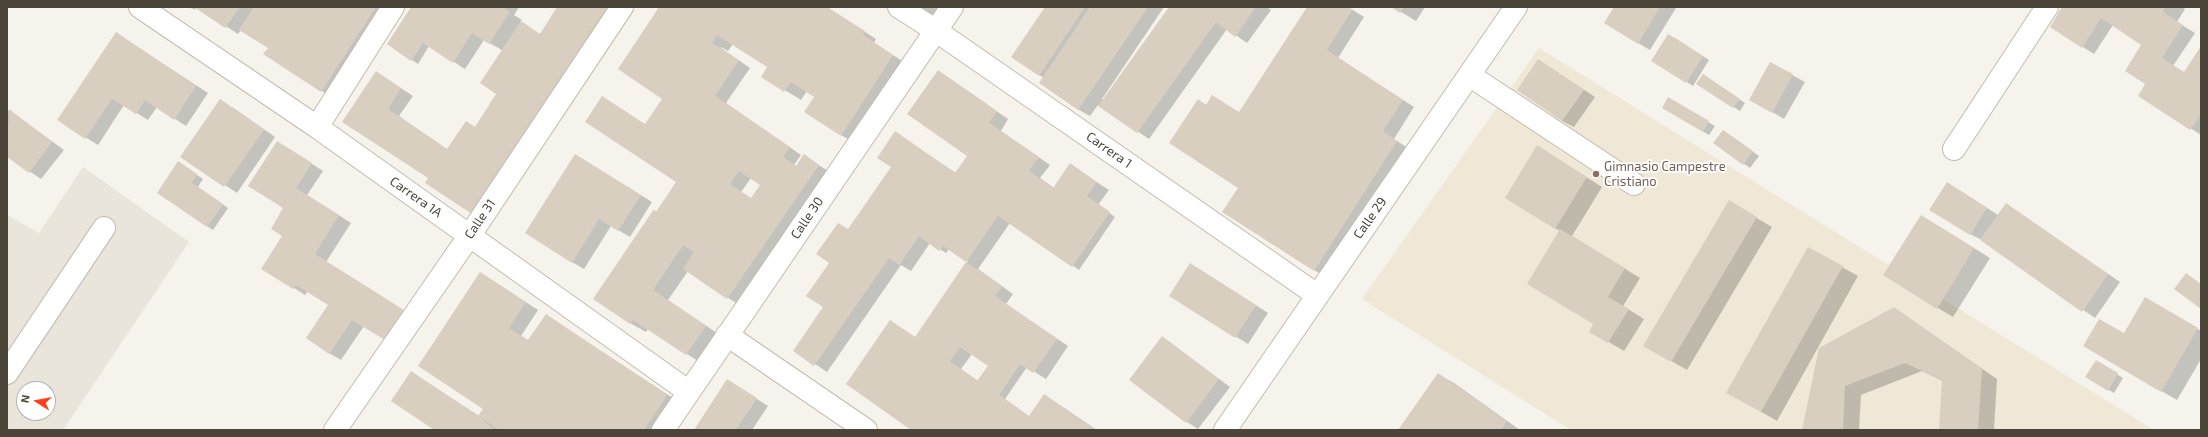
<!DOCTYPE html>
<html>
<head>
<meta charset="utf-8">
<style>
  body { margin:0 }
  #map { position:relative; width:2208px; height:437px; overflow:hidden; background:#f6f3ec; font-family:"Exo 2",sans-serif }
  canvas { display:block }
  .frame { position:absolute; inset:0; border:8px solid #4b4439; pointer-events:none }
  .north { position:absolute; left:16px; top:381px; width:40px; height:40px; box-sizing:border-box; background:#fff; border:1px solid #b7b4b0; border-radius:50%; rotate:281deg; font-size:11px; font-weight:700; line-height:16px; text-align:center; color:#4b4439 }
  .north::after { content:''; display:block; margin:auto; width:14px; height:18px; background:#fc3f1d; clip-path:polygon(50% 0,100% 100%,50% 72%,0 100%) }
</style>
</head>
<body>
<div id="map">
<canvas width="2208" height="437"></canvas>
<div class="frame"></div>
<div class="north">N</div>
</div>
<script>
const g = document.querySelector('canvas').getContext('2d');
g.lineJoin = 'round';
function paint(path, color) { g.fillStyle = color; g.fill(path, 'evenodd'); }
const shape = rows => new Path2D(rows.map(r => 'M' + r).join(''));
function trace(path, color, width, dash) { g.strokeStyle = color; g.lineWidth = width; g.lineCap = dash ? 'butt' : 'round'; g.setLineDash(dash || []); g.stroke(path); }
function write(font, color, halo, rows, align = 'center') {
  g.font = font + ' "Exo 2",sans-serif'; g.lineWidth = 3.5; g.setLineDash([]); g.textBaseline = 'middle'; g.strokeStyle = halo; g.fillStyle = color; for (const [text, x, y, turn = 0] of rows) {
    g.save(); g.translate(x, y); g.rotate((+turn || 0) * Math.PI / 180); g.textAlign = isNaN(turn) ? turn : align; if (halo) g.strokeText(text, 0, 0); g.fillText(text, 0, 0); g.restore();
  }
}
const residential = shape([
  [83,167,189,242,63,430,7,430,7,215,39,233],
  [24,389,48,389,48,413,24,413]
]);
const education = shape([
  [1539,48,2154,430,1571,430,1362,299]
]);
const shadow = shape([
  [189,7,384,7,333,98,322,91,269,48,241,30,238,34,196,7,195,10],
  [412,7,519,7,514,15,522,20,520,22,540,34,559,7,634,7,615,37,429,178,344,122,376,72,413,96,399,116,448,150,475,128,497,94,502,50,484,40,465,69,429,46,418,64,388,44],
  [660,7,827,7,876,39,874,43,904,62,853,142,841,135,816,96,807,91,801,100,762,76,768,67,733,44,728,51,721,47,721,48,750,68,726,103,801,155,794,165,797,166,804,156,830,172,739,305,688,271,668,300,717,333,698,361,648,329,646,332,630,323,654,211,657,212,678,182,646,125,664,98],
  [751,178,761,185,752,199,741,192],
  [905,7,945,7,933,25],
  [1046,7,1164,7,1102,99,1104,100,1170,7,1267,7,1271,10,1247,43,1227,29,1149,139,1098,105,1090,116,1079,110,1040,83,1044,78,1012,57],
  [1308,7,1348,7,1364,17,1338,58,1414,107,1394,139,1408,148,1326,277,1314,270,1239,187,1198,100,1207,105,1239,113],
  [1393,7,1425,7,1416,21],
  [1615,7,1675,7,1676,8,1650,50,1638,43],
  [2064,7,2182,7,2185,9,2177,22,2195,33,2173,66,2185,73,2201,48,2201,135,2139,95,2147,84,2142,45,2113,25,2094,54,2083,47],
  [116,33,208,93,186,126,157,107,148,120,124,105,98,145,58,120],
  [1675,38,1709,60,1693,86,1653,60],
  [1539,60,1595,97,1574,127,1562,121],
  [1770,63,1805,82,1784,119,1750,99],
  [938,71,1008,119,1001,131,1050,165,1040,178,1054,188,1070,165,1109,190,1098,205,1115,217,1079,270,1010,223,978,269,1013,294,1006,304,1068,346,1046,379,1027,367,1005,399,1030,417,1045,395,1097,430,912,430,890,321,916,338,968,261,949,249,946,253,930,243,911,271,901,265,827,372,794,350,824,307,849,230,893,167,896,133,956,173,968,155],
  [972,354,989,365,978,381,961,369],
  [1709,79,1745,103,1740,111,1697,84],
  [1668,99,1715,126,1709,135,1663,108],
  [232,107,275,137,237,193,182,157],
  [9,110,64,150,41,179,7,156,7,113],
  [1730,135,1759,156,1750,168,1715,143],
  [289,149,323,171,307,195,351,223,326,262,415,318,397,346,364,326,341,360,329,353,330,304,308,291,305,295,263,268,283,235],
  [1553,156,1602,187,1572,236,1640,278,1623,306,1644,319,1624,351,1590,331,1594,324,1560,231,1506,198],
  [587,162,652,202,630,237,611,226,584,269,572,262],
  [184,166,203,179,198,187,228,208,213,230,207,226],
  [1959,190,1998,215,2006,204,2120,282,2095,318,1982,240,1970,234],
  [1729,202,1772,227,1687,370,1644,345],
  [1937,225,1990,258,1953,317,1938,308],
  [1808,248,1858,276,1777,421,1727,392],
  [1202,271,1268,313,1248,344,1170,296],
  [481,273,538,310,521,336,529,341,546,315,682,404,665,430,435,430,427,382,479,416,484,409],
  [2145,298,2201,331,2201,359,2177,400,2084,346,2124,334],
  [1894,308,1997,379,1994,430,1940,430,1943,381,1922,371,1861,395,1859,430,1803,430],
  [1162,337,1230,387,1198,429,1187,422],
  [2096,361,2123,378,2114,393,2087,377],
  [1438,374,1454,383,1520,430,1399,430],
  [727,380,768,406,752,430,695,430]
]);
const building = shape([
  [194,7,240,7,225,28],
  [254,7,376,7,321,92,263,54,268,48,239,30],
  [411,7,503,7,510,12,489,44,472,33,453,63,423,43,411,61,387,44],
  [557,7,613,7,475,216,425,183,428,178,342,122,376,71,401,88,388,109,447,149,466,121,475,127,496,94,480,83,521,21,540,34],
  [659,7,827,7,865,31,863,35,893,55,841,136,804,112,814,97,791,82,784,92,761,77,767,67,717,35,712,43,739,60,715,96,790,147,783,157,796,166,804,154,819,165,727,299,683,269,694,252,683,245,653,290,706,326,686,355,633,320,630,324,593,299,654,209,656,212,676,182,585,122,602,96,645,124,662,99,618,69],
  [739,171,760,185,751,198,730,184],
  [1045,7,1085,7,1039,76,1011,57],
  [1090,7,1148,7,1078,110,1039,83],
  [1169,7,1256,7,1235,37,1216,22,1137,133,1098,106],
  [1307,7,1348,7,1352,10,1327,50,1403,100,1383,131,1397,141,1314,271,1222,212,1238,188,1169,143,1198,99,1206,105,1212,95,1239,112],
  [1391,7,1404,7,1400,13],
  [1614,7,1660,7,1638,44,1604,23],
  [2062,7,2165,7,2163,12,2183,25,2162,58,2184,72,2201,46,2201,114,2190,130,2138,96,2145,84,2125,71,2141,45,2101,18,2082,48,2050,27],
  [116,32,196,86,174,120,145,100,136,114,112,99,85,139,57,120],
  [1668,34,1703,56,1686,83,1651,61],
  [1538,59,1584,90,1562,121,1517,90],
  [1770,62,1793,74,1772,113,1749,100],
  [938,70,997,111,989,123,1039,157,1029,171,1053,188,1070,163,1097,182,1087,196,1110,212,1072,267,998,216,966,262,1002,286,995,296,1057,339,1033,373,1020,364,999,395,1029,416,1044,394,1096,430,911,430,846,384,890,320,915,337,966,262,943,246,939,251,919,236,899,265,889,258,814,366,793,351,823,307,806,296,829,263,816,254,838,223,848,229,891,167,877,158,895,131,955,173,967,156,907,114],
  [960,347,988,366,977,381,950,361],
  [1703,74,1740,99,1733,108,1696,84],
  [1668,97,1709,121,1703,132,1662,108],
  [220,99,264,130,224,187,180,157],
  [9,109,52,142,29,173,7,157],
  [1723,130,1753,151,1743,165,1713,143],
  [277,141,312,163,296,188,339,215,315,254,404,310,385,340,352,320,329,354,306,338,328,305,296,285,293,289,261,269,282,236,271,229,283,208,248,186],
  [1537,145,1587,177,1555,229,1505,198],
  [575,154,641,195,618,231,599,219,572,263,525,233],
  [178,161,197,174,192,183,223,204,207,227,157,193],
  [1947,182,1987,208,1970,235,1929,210],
  [1729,200,1757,217,1671,362,1643,346],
  [2006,203,2108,274,2082,312,1980,240],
  [1921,215,1974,248,1937,309,1883,275],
  [1560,229,1625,268,1608,297,1629,309,1608,343,1589,332,1593,324,1527,284],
  [1808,247,1843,266,1761,412,1726,393],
  [1190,263,1256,305,1235,338,1169,296],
  [480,272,526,302,509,328,528,340,546,314,667,395,644,430,499,430,478,416,483,409,418,366],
  [2186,273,2201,284,2201,309,2174,289],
  [2145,297,2198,328,2161,392,2083,346,2099,319,2124,333],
  [1894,307,1982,369,1978,430,1939,430,1942,380,1905,363,1845,386,1843,430,1802,430,1819,348],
  [1162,336,1219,379,1186,423,1129,380],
  [2096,360,2118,373,2108,391,2085,377],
  [411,371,478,416,495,430,434,430,391,401],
  [1438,373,1507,421,1501,430,1398,430],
  [727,379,757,398,736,430,694,430]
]);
const minor = shape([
  [140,7,317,127,689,392],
  [899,7,935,30,1317,295],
  [1469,75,1634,184],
  [317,127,393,7],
  [1954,149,2047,7],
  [727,335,866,430],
  [7,373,104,228],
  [335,430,470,235,622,7],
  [663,430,952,7],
  [1225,430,1516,7]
]);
const markers = [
  [1596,174,4,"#8d6e63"]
];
const streetNames = [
  ["Carrera 1",1109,150,35],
  ["Carrera 1A",416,197,35],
  ["Calle 30",807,218,-56],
  ["Calle 29",1370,218,-55],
  ["Calle 31",480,219,-56]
];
const educationNames = [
  ["Gimnasio Campestre",1604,167],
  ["Cristiano",1604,182]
];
paint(residential, '#eae5da');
paint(education, '#efe8d6');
paint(shadow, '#0003');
paint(building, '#d8cfc1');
trace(minor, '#c2bbae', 24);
trace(minor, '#fff', 22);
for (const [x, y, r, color] of markers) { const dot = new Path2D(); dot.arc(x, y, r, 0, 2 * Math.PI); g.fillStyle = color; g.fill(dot); trace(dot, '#fff', 1.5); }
write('13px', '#4b4439', '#fff', streetNames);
write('13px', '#785e54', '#fff', educationNames, 'left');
</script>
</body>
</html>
